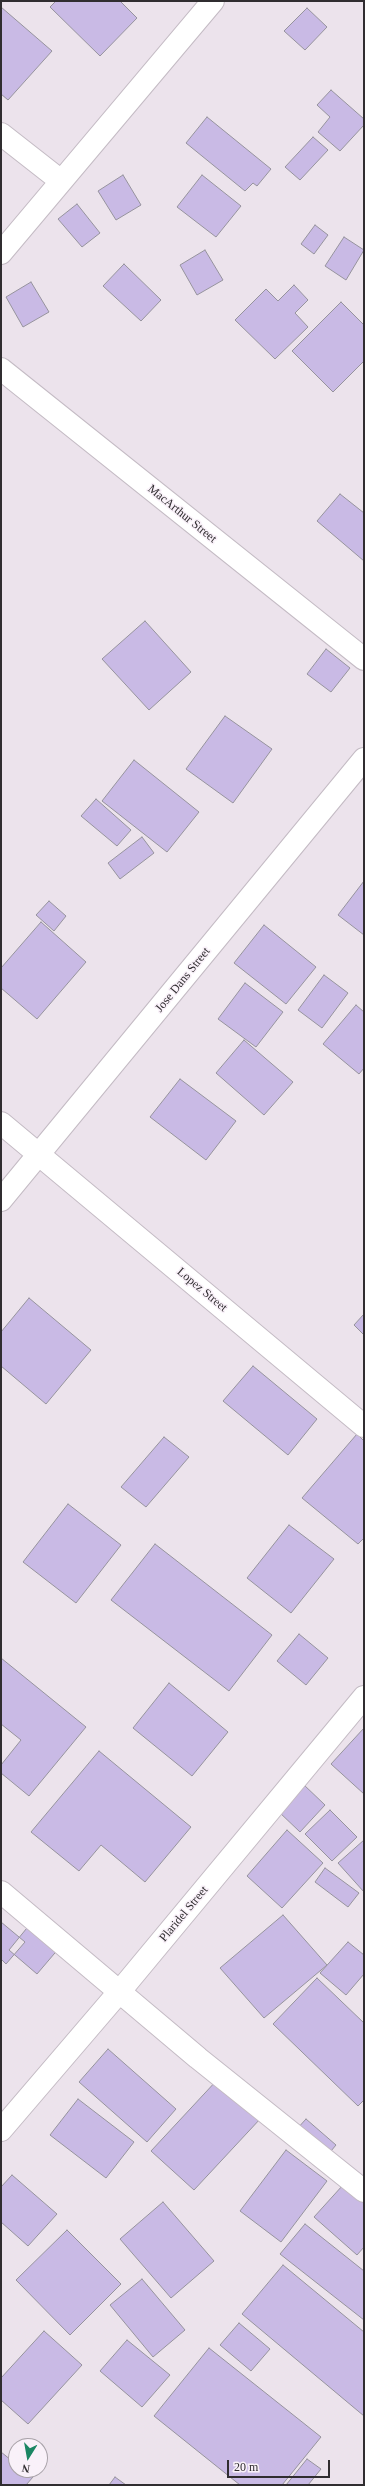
<!DOCTYPE html>
<html>
<head>
<meta charset="utf-8">
<style>
  body { margin:0 }
  #map { position:relative; width:365px; height:2486px; overflow:hidden; background:#ece3ec; font-family:"Times New Roman",serif }
  canvas { display:block }
  .frame { position:absolute; inset:0; border:2px solid #302d30; pointer-events:none }
  .north { position:absolute; left:8px; top:2438px; width:40px; height:40px; box-sizing:border-box; background:#f9f1f9; border:1px solid #a9a3a9; border-radius:50%; rotate:191deg; font-size:11px; font-weight:700; line-height:16px; text-align:center; color:#302d30 }
  .north::after { content:''; display:block; margin:auto; width:14px; height:18px; background:#1b8663; clip-path:polygon(50% 0,100% 100%,50% 72%,0 100%) }
  .scale { position:absolute; left:227px; top:2460px; width:103px; height:18px; box-sizing:border-box; border:2px solid #302d30; border-top:0; padding-left:5px; font-size:12px; line-height:14px; white-space:nowrap; color:#302d30; -webkit-text-stroke:3px #f9f1f9; paint-order:stroke }
</style>
</head>
<body>
<div id="map">
<canvas width="365" height="2486"></canvas>
<div class="frame"></div>
<div class="north">N</div>
<div class="scale">20 m</div>
</div>
<script>
const g = document.querySelector('canvas').getContext('2d');
g.lineJoin = 'round';
function paint(path, color) { g.fillStyle = color; g.fill(path, 'evenodd'); }
const shape = rows => new Path2D(rows.map(r => 'M' + r).join(''));
function trace(path, color, width, dash) { g.strokeStyle = color; g.lineWidth = width; g.lineCap = dash ? 'butt' : 'round'; g.setLineDash(dash || []); g.stroke(path); }
function write(font, color, halo, rows, align = 'center') {
  g.font = font + ' "Times New Roman",serif'; g.lineWidth = 3; g.setLineDash([]); g.textBaseline = 'middle'; g.strokeStyle = halo; g.fillStyle = color; for (const [text, x, y, turn = 0] of rows) {
    g.save(); g.translate(x, y); g.rotate((+turn || 0) * Math.PI / 180); g.textAlign = isNaN(turn) ? turn : align; if (halo) g.strokeText(text, 0, 0); g.fillText(text, 0, 0); g.restore();
  }
}
const building = shape([
  [56,1,120,1,137,18,100,56,50,7,56,1],
  [1,7,52,51,8,100,1,94,1,7],
  [307,8,327,27,305,50,284,31,307,8],
  [331,90,364,119,364,125,340,151,318,132,330,117,317,105,331,90],
  [207,117,271,169,257,186,253,183,245,191,186,143,207,117],
  [313,137,328,150,300,180,285,167,313,137],
  [123,175,141,205,116,220,98,191,123,175],
  [202,175,241,206,216,237,177,207,202,175],
  [77,204,100,233,82,247,58,219,77,204],
  [315,225,328,235,314,254,301,244,315,225],
  [344,237,364,250,346,280,325,266,344,237],
  [205,250,223,280,197,295,180,265,205,250],
  [124,264,161,300,141,321,103,286,124,264],
  [31,282,49,312,23,327,6,297,31,282],
  [294,285,308,300,295,313,308,327,275,359,235,320,266,289,278,301,294,285],
  [341,302,364,325,364,361,333,392,292,351,341,302],
  [340,494,364,513,364,561,317,521,340,494],
  [145,621,191,672,149,710,102,659,145,621],
  [326,649,350,668,331,692,307,674,326,649],
  [225,716,272,749,233,803,186,769,225,716],
  [134,760,199,812,167,852,102,801,134,760],
  [96,799,131,830,117,846,81,816,96,799],
  [142,837,154,853,120,879,108,863,142,837],
  [364,881,364,935,338,915,364,881],
  [49,901,66,916,54,931,36,915,49,901],
  [41,922,86,962,37,1019,1,988,1,968,41,922],
  [264,925,316,967,286,1004,234,963,264,925],
  [324,975,348,993,322,1028,298,1010,324,975],
  [245,983,283,1012,256,1047,218,1019,245,983],
  [356,1005,364,1012,364,1068,359,1074,323,1044,356,1005],
  [244,1040,293,1082,264,1115,216,1073,244,1040],
  [180,1079,236,1121,206,1160,150,1117,180,1079],
  [29,1298,91,1350,46,1404,1,1366,1,1332,29,1298],
  [364,1314,364,1335,354,1325,364,1314],
  [253,1366,317,1419,288,1455,223,1401,253,1366],
  [357,1434,364,1441,364,1538,358,1544,302,1498,357,1434],
  [164,1437,189,1457,146,1507,121,1487,164,1437],
  [68,1504,121,1545,76,1603,23,1562,68,1504],
  [289,1525,334,1559,291,1613,247,1578,289,1525],
  [155,1544,272,1635,229,1691,111,1600,155,1544],
  [299,1634,328,1658,306,1685,277,1661,299,1634],
  [1,1658,86,1727,29,1796,1,1773,1,1765,21,1740,1,1724,1,1658],
  [169,1683,228,1732,192,1776,133,1728,169,1683],
  [364,1728,364,1794,331,1764,364,1728],
  [99,1751,191,1827,145,1882,101,1845,79,1871,31,1832,99,1751],
  [303,1784,325,1805,300,1832,278,1811,303,1784],
  [330,1810,357,1837,332,1861,305,1834,330,1810],
  [287,1830,323,1863,282,1908,247,1876,287,1830],
  [364,1840,364,1892,338,1863,364,1840],
  [325,1868,359,1893,348,1907,315,1882,325,1868],
  [283,1915,327,1965,264,2018,220,1968,283,1915],
  [1,1922,25,1942,6,1964,1,1959,1,1922],
  [31,1923,60,1947,37,1974,9,1950,31,1923],
  [348,1942,364,1955,364,1974,346,1995,320,1973,348,1942],
  [317,1978,364,2023,364,2100,358,2106,273,2024,317,1978],
  [108,2049,176,2109,147,2142,79,2082,108,2049],
  [218,2079,261,2118,194,2190,151,2151,218,2079],
  [78,2099,134,2142,106,2178,50,2135,78,2099],
  [306,2119,336,2145,326,2157,296,2130,306,2119],
  [286,2150,327,2181,281,2242,240,2211,286,2150],
  [12,2175,57,2214,28,2246,1,2222,1,2187,12,2175],
  [343,2185,364,2203,364,2247,357,2255,314,2217,343,2185],
  [163,2202,214,2261,171,2298,120,2239,163,2202],
  [305,2224,364,2271,364,2320,280,2254,305,2224],
  [67,2230,121,2284,70,2335,16,2280,67,2230],
  [283,2265,364,2332,364,2416,242,2314,283,2265],
  [142,2279,185,2330,153,2357,110,2305,142,2279],
  [239,2323,270,2349,251,2371,220,2345,239,2323],
  [44,2331,82,2365,28,2424,1,2400,1,2378,44,2331],
  [127,2340,170,2375,142,2407,100,2371,127,2340],
  [209,2348,321,2437,282,2485,240,2485,154,2416,209,2348],
  [1,2452,16,2464,16,2470,24,2470,33,2477,26,2485,1,2485,1,2452],
  [307,2459,321,2469,308,2485,286,2485,307,2459],
  [115,2477,126,2485,109,2485,115,2477]
]);
const street = shape([
  [1,134,61,181],
  [1,253,213,1],
  [1,369,364,659],
  [1,1123,364,1426],
  [1,1200,364,759],
  [1,1892,198,2058,364,2191],
  [1,2130,120,1991,364,1697]
]);
const streetNames = [
  ["MacArthur Street",182,514,39],
  ["Jose Dans Street",183,980,-51],
  ["Lopez Street",202,1290,40],
  ["Plaridel Street",184,1914,-50]
];
paint(building, '#c9bae5');
trace(building, '#96939d', 1);
trace(street, '#c4bbc4', 24);
trace(street, '#fff', 22);
write('12px', '#302d30', '#f9f1f9', streetNames);
</script>
</body>
</html>
